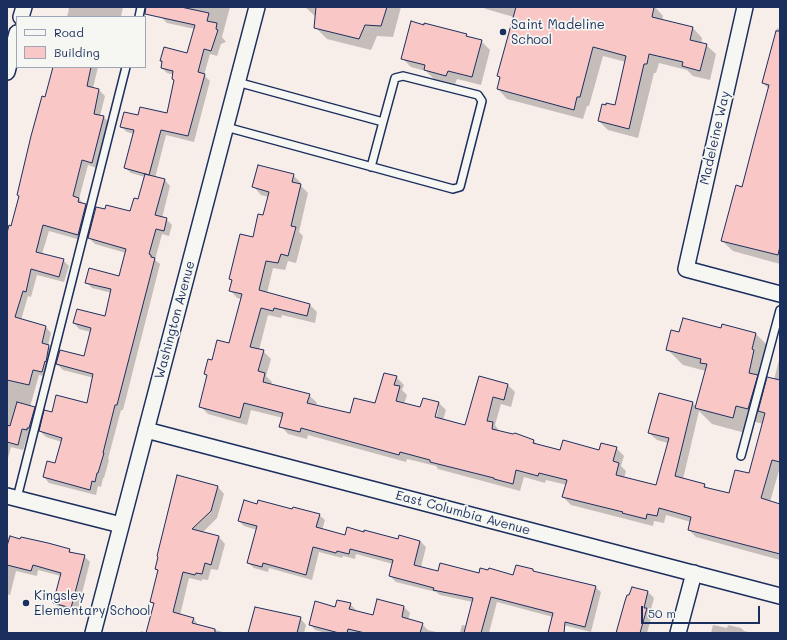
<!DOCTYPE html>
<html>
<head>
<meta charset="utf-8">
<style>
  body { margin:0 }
  #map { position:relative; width:787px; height:640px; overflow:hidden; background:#f7ede9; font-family:Mali,sans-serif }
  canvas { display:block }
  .frame { position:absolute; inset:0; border:8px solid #1b2f5e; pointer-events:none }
  .legend { position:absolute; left:16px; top:16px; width:130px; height:52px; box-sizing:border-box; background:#f6f6f2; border:1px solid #9ea6b7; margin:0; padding:5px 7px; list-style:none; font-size:12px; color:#1b2f5e }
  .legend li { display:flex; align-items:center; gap:8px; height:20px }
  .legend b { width:20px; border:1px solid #9ea6b7 }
  .scale { position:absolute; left:641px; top:606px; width:119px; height:18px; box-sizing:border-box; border:2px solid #1b2f5e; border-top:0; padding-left:5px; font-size:12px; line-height:14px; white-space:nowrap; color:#1b2f5e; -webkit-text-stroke:3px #f6f6f2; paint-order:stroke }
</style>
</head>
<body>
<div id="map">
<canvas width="787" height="640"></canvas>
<div class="frame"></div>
<ul class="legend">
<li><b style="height:5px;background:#f6f6f2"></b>Road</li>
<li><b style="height:11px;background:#f9c8c6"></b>Building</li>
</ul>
<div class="scale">50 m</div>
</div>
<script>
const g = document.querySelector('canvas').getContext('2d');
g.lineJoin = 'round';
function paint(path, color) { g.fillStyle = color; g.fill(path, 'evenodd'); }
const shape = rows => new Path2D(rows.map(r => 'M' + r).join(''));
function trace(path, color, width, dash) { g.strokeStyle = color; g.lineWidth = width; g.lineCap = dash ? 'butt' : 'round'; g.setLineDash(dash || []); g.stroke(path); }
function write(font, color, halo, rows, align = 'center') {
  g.font = font + ' Mali,sans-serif'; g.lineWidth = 3.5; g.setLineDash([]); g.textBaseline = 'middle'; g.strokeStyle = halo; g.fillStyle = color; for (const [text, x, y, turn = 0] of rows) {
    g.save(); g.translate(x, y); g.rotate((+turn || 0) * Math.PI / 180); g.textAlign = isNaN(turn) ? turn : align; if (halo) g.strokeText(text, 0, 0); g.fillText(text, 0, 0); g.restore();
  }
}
const shadow = shape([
  [67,7,123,7,121,17,67,17,69,9],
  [163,7,230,7,222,37,226,42,221,44,217,56,210,54,204,75,210,81,194,142,166,135,155,178,165,180,170,186,162,218,166,219,172,225,169,236,162,234,155,260,160,264,123,410,121,410,108,459,109,460,104,478,103,478,101,487,98,486,96,495,49,483,44,477,56,464,62,442,46,437,40,431,87,404,94,378,63,370,57,364,84,357,91,332,79,329,74,323,106,317,112,293,92,288,86,282,120,277,126,253,95,244,89,238,106,210,131,212,139,200,145,177,131,173,125,168,134,134,127,132,121,127,139,116,168,114,175,81,174,75,167,73,162,68,163,62,161,61,188,54,195,29,167,23,161,17],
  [305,7,401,7,393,37,377,36,371,50,327,39,315,27,316,17],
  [483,7,655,7,663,16,662,21,693,28,702,38,701,44,706,45,716,54,710,80,693,76,687,70,659,63,656,73,654,73,638,138,608,130,599,121,616,107,626,62,603,56,589,106,587,106,583,119,507,99,498,89,514,17,486,9],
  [424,26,466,35,468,38,481,41,490,50,481,85,457,79,455,84,434,79,426,71,411,67,402,58],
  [777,28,780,29,780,264,733,251,722,241,743,188,769,89,763,83],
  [51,67,98,67,93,88,99,90,105,96,100,116,104,117,109,123,97,168,88,165,79,199,91,211,84,241,49,231,42,254,63,260,69,266,64,282,37,275,31,297,28,296,21,320,46,327,51,333,48,346,55,352,48,377,39,375,30,407,34,408,40,414,32,435,28,434,23,450,11,447,8,458,7,238,11,227,54,70],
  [293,175,301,183,300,185,308,193,299,232,303,236,296,263,288,261,285,270,273,268,267,293,310,305,317,312,315,323,282,315,281,318,268,315,259,350,263,351,271,359,266,376,272,382,271,385,309,395,317,403,316,406,350,414,376,405,396,377,404,385,402,390,407,395,404,404,421,408,439,403,446,410,443,420,466,427,479,377,508,385,515,392,511,407,501,404,495,425,500,432,533,440,538,445,560,451,600,451,616,448,624,456,621,466,626,471,624,478,656,486,668,443,657,440,649,433,692,403,696,406,706,371,683,365,667,349,680,333,721,329,756,334,772,350,768,365,770,367,767,378,774,380,780,356,780,467,770,502,780,505,780,560,696,537,689,530,691,522,666,515,664,523,654,521,653,526,571,505,563,497,567,485,546,480,545,483,524,477,520,491,438,469,436,466,407,459,406,462,308,435,307,439,288,434,281,426,283,418,251,410,247,425,208,414,200,406,208,376,205,374,213,361,229,344,241,299,237,298,230,290,232,281,230,279,253,239,263,216,269,197,261,195,254,187],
  [437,407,439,407,435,422,433,422],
  [699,411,712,424,749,434,752,421,763,424,750,474,730,494,708,489,704,485,683,479],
  [218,487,224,494,217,518,202,533,219,537,225,544,218,570,211,569,208,580,202,579,202,581,189,578,180,615,193,618,199,626,227,633,140,633,141,631,147,633,154,605,151,602,158,571,156,569],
  [258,505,319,515,325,520,322,530,345,536,399,540,400,536,420,541,426,547,421,567,439,572,514,576,533,570,535,572,595,587,601,592,591,632,559,624,553,617,497,602,489,633,460,633,462,625,467,626,473,602,440,595,436,592,396,582,390,576,393,564,356,554,355,559,343,556,342,558,319,552,312,580,269,568,268,572,254,568,248,563,257,530,244,526,239,521],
  [7,537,69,550,73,554,84,556,90,562,77,613,60,608,54,603,61,576,38,570,37,576,16,571,10,595,7,594],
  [648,592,654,598,650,613,652,615,647,633,617,633],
  [378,600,404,607,410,613,408,620,422,624,428,630,440,633,326,633,315,630,310,624,336,608,350,604,356,610,356,612,374,617],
  [300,618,306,625,304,633,249,633],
  [713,625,727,628,728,625,741,628,744,631,753,633,711,633]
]);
const building = shape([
  [146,7,181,7,209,13,207,21,217,23,216,29,218,30,211,51,204,49,198,72,205,74,188,136,161,130,149,175,124,168,134,130,120,127,124,112,138,115,140,107,167,113,174,80,172,79,173,71,161,68,162,61,160,61,164,47,187,53,195,25,145,14,146,7],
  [316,7,387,7,381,26,365,25,359,39,314,28,316,7],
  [516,7,654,7,652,17,693,27,690,40,707,44,700,71,682,66,683,62,649,54,647,64,644,64,629,129,598,121,602,104,606,105,606,103,615,105,626,56,593,47,580,97,577,97,574,110,497,89,500,77,497,76,516,7],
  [411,21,424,25,424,23,467,34,466,36,482,40,472,77,448,71,446,76,424,70,425,65,401,59,411,21],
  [776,31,780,31,780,246,778,255,721,241,736,185,742,187,754,141,769,85,762,83,776,31],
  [53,67,91,67,87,86,99,89,94,114,104,116,92,163,82,160,73,196,79,198,78,202,86,204,78,235,43,225,36,252,64,259,59,277,31,269,26,292,23,291,15,317,46,326,42,343,49,345,46,362,45,361,42,372,33,370,29,385,7,380,7,233,9,225,11,226,19,196,17,195,31,136,42,96,45,97,53,67],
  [258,165,294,174,292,182,301,184,291,226,296,227,288,256,281,254,278,263,266,261,259,290,310,304,307,316,274,308,273,311,261,308,250,347,264,350,258,371,265,373,263,382,310,394,307,403,350,413,354,398,375,403,384,373,397,376,394,385,400,386,396,401,420,407,423,398,439,402,435,417,465,425,479,376,508,384,504,400,493,397,487,421,493,422,492,429,513,434,515,433,534,440,533,443,560,450,563,440,599,450,601,443,617,447,613,461,619,463,616,475,656,485,669,438,648,433,659,393,693,402,675,476,705,484,704,487,729,493,735,470,749,473,765,413,758,411,767,377,780,380,780,462,772,460,761,498,780,504,780,554,688,530,691,517,659,508,657,516,647,514,646,519,622,513,623,512,562,497,567,480,539,473,538,476,516,470,513,484,494,479,494,478,430,462,430,460,400,452,399,455,301,428,300,432,279,427,283,413,244,403,240,418,199,407,207,375,204,374,208,359,212,360,217,340,229,343,242,294,229,291,232,280,229,279,240,234,253,237,258,214,263,215,269,192,252,187,258,165],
  [145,174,165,179,155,215,167,218,164,231,156,229,149,254,151,255,151,257,155,258,117,405,115,405,103,453,104,453,98,473,97,473,95,482,92,481,90,490,43,477,47,461,55,463,62,438,39,431,44,410,52,412,56,395,87,403,93,374,56,364,60,350,84,356,91,328,73,323,77,309,105,316,111,289,85,283,89,268,119,276,126,249,88,238,96,207,105,209,106,205,130,211,134,198,138,199,145,174],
  [683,318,721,328,722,324,756,333,752,349,754,350,749,373,758,375,748,409,736,406,733,418,695,408,707,364,700,363,701,359,666,350,671,330,679,332,683,318],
  [17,402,35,407,29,428,27,428,27,430,22,429,18,445,7,442,7,425,10,426,17,402],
  [177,475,218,486,211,511,192,529,219,536,211,565,205,563,202,574,196,573,195,575,183,572,173,612,194,618,192,623,215,629,215,633,146,633,154,603,150,602,158,570,155,569,158,557,157,556,177,475],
  [244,500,257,504,258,500,292,509,293,507,320,514,316,527,345,535,347,527,364,532,364,530,398,539,399,535,420,541,414,565,438,571,440,563,479,573,480,568,488,570,489,568,513,575,516,565,533,569,533,571,596,586,585,627,565,622,564,633,548,633,553,613,491,597,481,633,464,633,473,598,433,590,434,588,389,576,393,560,350,549,349,554,337,551,336,553,313,547,306,575,263,563,262,567,247,563,257,526,238,521,244,500],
  [10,536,20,539,21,537,48,543,70,549,69,552,85,555,71,608,53,603,61,573,33,565,31,571,7,565,7,546,10,536],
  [632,587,648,591,644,608,647,608,640,633,616,633,625,601,627,595,629,595,632,587],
  [377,599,404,606,402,617,423,623,420,633,365,633,348,629,347,633,339,633,309,625,315,601,335,607,337,600,351,603,349,609,373,615,377,599],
  [255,607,301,617,297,633,248,633,255,607]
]);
const lane = shape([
  [139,17,141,7],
  [226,127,453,189,460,187,482,101,478,95,403,76,395,78,383,122,237,82],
  [371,167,383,122],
  [741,456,780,310],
  [17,498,126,67]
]);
const street = shape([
  [745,7,686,269,780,294],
  [21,17,24,7],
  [7,72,17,33],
  [146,430,780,596],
  [7,496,121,525],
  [93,633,257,7],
  [678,633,694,573]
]);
const markers = [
  [503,32,4,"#1b2f5e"],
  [26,603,4,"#1b2f5e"]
];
const poiNames = [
  ["Saint Madeline",511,25],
  ["School",511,40],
  ["Kingsley",34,596],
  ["Elementary School",34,611]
];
const streetNames = [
  ["Madeleine Way",715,138,-77],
  ["Washington Avenue",175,320,-75],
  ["East Columbia Avenue",463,513,15]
];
paint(shadow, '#0003');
paint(building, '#f9c8c6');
trace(building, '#1b2f5e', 1);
trace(lane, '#1b2f5e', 10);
trace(street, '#1b2f5e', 18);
trace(lane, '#f6f6f2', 7);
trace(street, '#f6f6f2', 15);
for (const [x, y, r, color] of markers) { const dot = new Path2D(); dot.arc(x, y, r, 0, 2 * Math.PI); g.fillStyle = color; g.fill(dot); trace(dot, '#f6f6f2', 1.5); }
write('13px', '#1b2f5e', '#f6f6f2', poiNames, 'left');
write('13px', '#1b2f5e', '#f6f6f2', streetNames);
</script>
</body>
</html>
